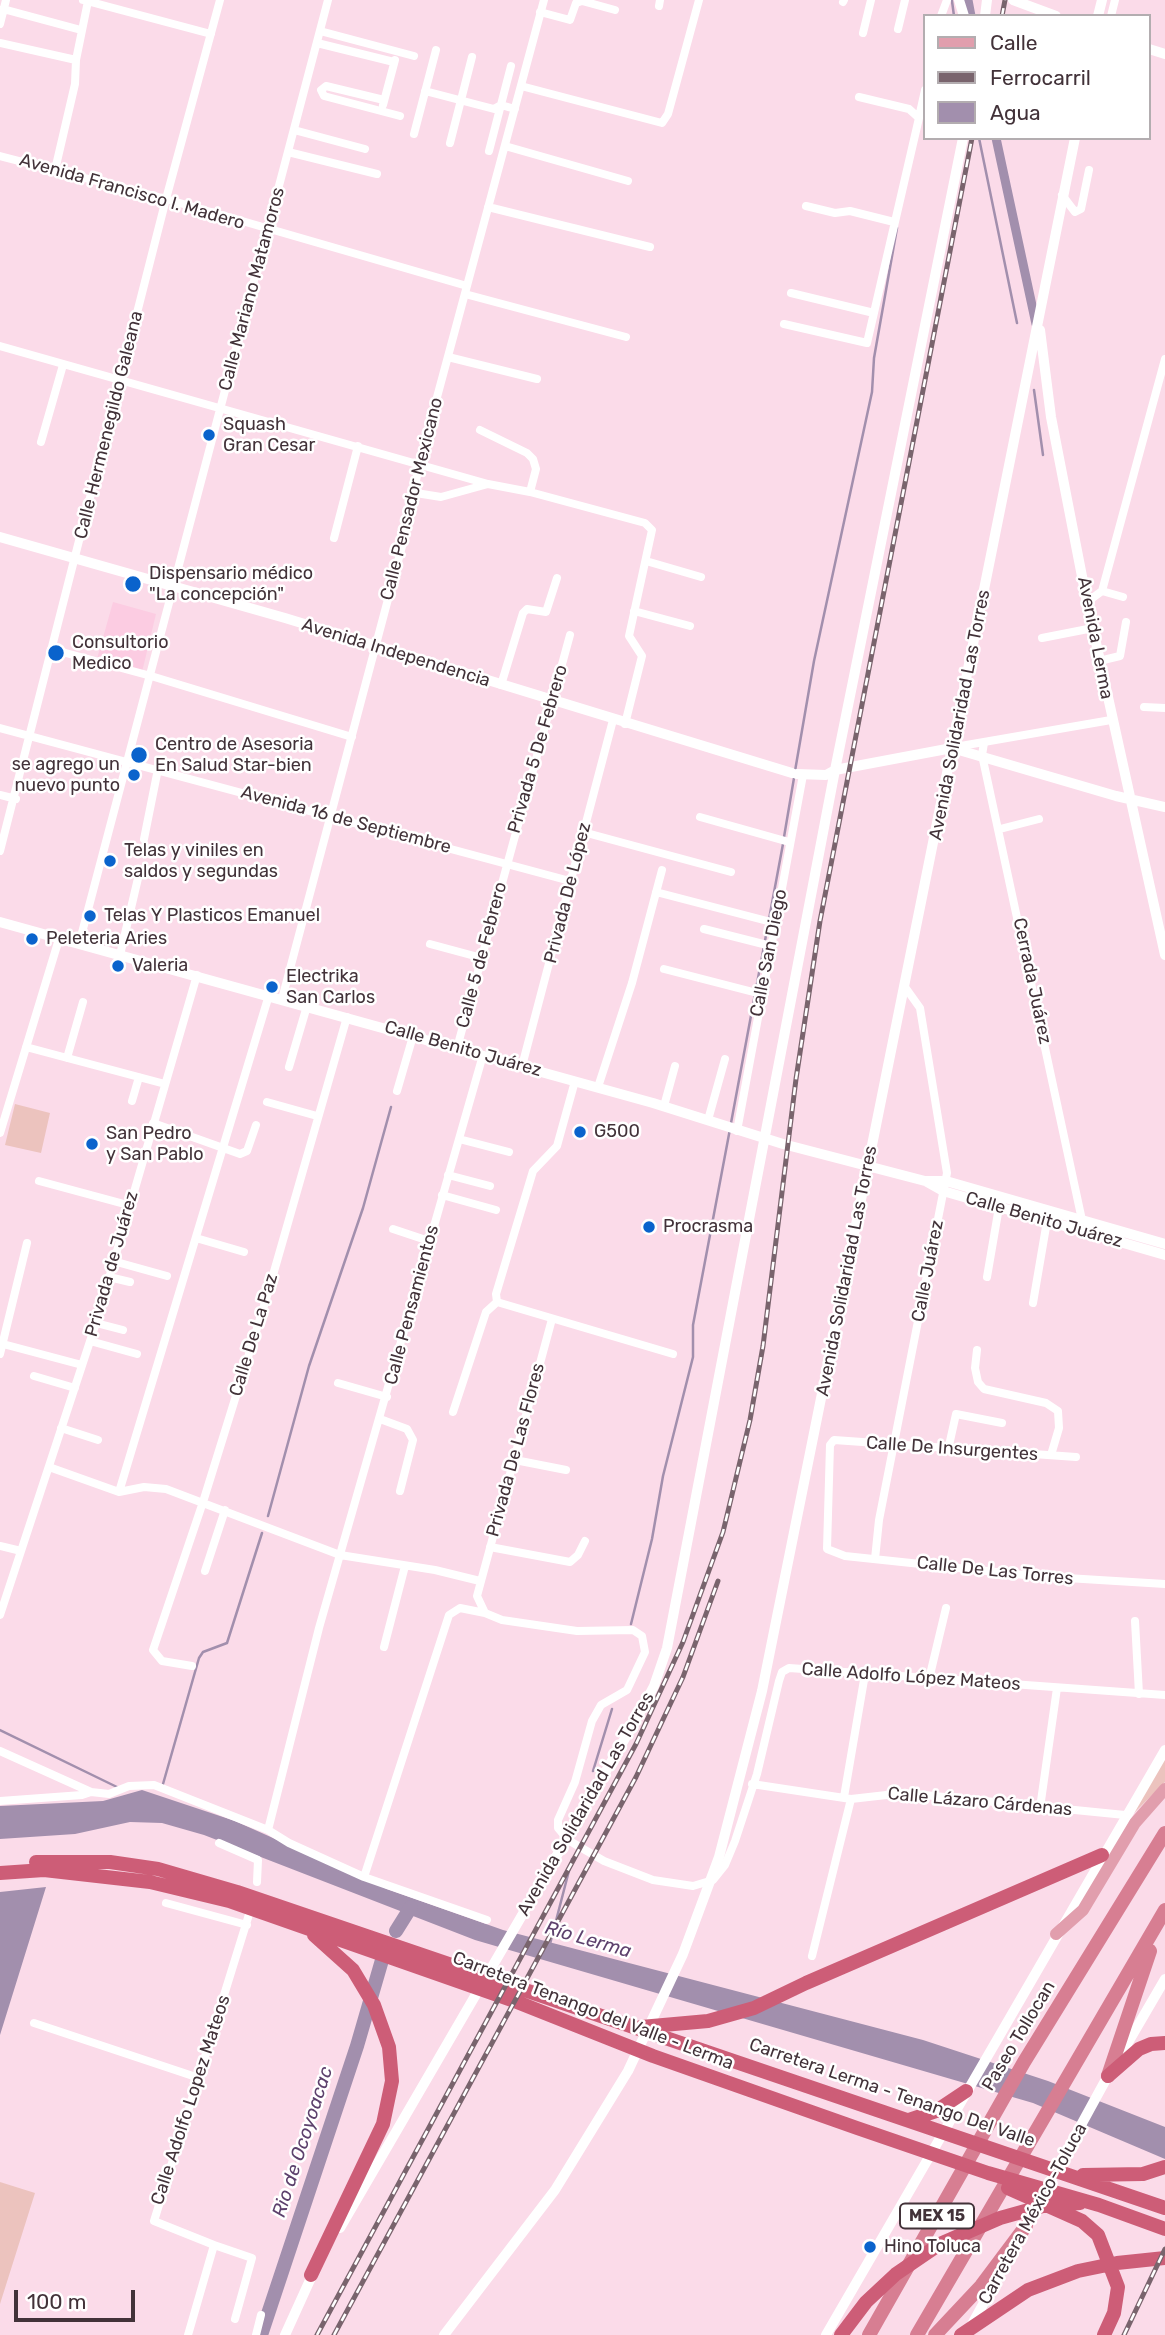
<!DOCTYPE html>
<html>
<head>
<meta charset="utf-8">
<style>
  body { margin:0 }
  #map { position:relative; width:1165px; height:2335px; overflow:hidden; background:#fbdbe9; font-family:Rubik,sans-serif }
  canvas { display:block }
  .legend { position:absolute; left:923px; top:14px; width:228px; height:126px; box-sizing:border-box; background:#fff; border:2px solid #b3adb0; margin:0; padding:9px 12px; list-style:none; font-size:21px; color:#423239 }
  .legend li { display:flex; align-items:center; gap:14px; height:35px }
  .legend b { width:35px; border:2px solid #b3adb0 }
  .scale { position:absolute; left:14px; top:2290px; width:121px; height:32px; box-sizing:border-box; border:4px solid #423239; border-top:0; padding-left:9px; font-size:21px; line-height:24px; white-space:nowrap; color:#423239; -webkit-text-stroke:5px #fff; paint-order:stroke }
</style>
</head>
<body>
<div id="map">
<canvas width="1165" height="2335"></canvas>
<ul class="legend">
<li><b style="height:9px;background:#e19ead"></b>Calle</li>
<li><b style="height:9px;background:#79646d"></b>Ferrocarril</li>
<li><b style="height:19px;background:#a28fad"></b>Agua</li>
</ul>
<div class="scale">100 m</div>
</div>
<script>
const g = document.querySelector('canvas').getContext('2d');
g.lineJoin = 'round';
function paint(path, color) { g.fillStyle = color; g.fill(path, 'evenodd'); }
const shape = rows => new Path2D(rows.map(r => 'M' + r).join(''));
function trace(path, color, width, dash) { g.strokeStyle = color; g.lineWidth = width; g.lineCap = dash ? 'butt' : 'round'; g.setLineDash(dash || []); g.stroke(path); }
function write(font, color, halo, rows, align = 'center') {
  g.font = font + ' Rubik,sans-serif'; g.lineWidth = 5; g.setLineDash([]); g.textBaseline = 'middle'; g.strokeStyle = halo; g.fillStyle = color; for (const [text, x, y, turn = 0] of rows) {
    g.save(); g.translate(x, y); g.rotate((+turn || 0) * Math.PI / 180); g.textAlign = isNaN(turn) ? turn : align; if (halo) g.strokeText(text, 0, 0); g.fillText(text, 0, 0); g.restore();
  }
}
const built = shape([
  [113,602,156,614,142,672,97,659]
]);
const green = shape([
  [15,1104,50,1113,41,1153,5,1145],
  [1165,1756,1165,1782,1132,1815],
  [0,2182,35,2193,0,2304]
]);
const water = shape([
  [142,1790,235,1821,387,1889,503,1930,923,2040,1048,2081,1165,2127,1165,2159,1033,2103,475,1940,204,1835,162,1823,130,1822,75,1834,0,1839,0,1806,103,1801],
  [46,1887,0,2035,0,1892]
]);
const stream = shape([
  [952,1,954,16],
  [979,138,1017,323],
  [1034,390,1043,455],
  [795,771,814,661,872,392,874,358,897,228],
  [784,837,794,778],
  [731,1123,783,844],
  [268,1516,309,1366,363,1208,391,1107],
  [631,1624,652,1539,663,1476,693,1357,693,1325,730,1129],
  [0,1730,119,1788],
  [593,1771,612,1709],
  [163,1784,199,1658,203,1652,227,1643,262,1533],
  [550,1944,572,1859]
]);
const canal = shape([
  [968,0,971,16],
  [996,138,1036,324]
]);
const river = shape([
  [396,1931,411,1907],
  [261,2335,357,2046,382,1960]
]);
const minor = shape([
  [83,0,211,34],
  [843,2,844,0],
  [659,6,660,0],
  [3,9,81,30],
  [540,12,570,20,576,3,582,1,615,10],
  [941,16,947,0],
  [1111,16,1115,0],
  [0,24,6,0],
  [898,29,905,0],
  [320,31,414,56],
  [863,33,871,0],
  [0,43,76,60,88,1],
  [317,43,394,62],
  [521,86,662,123,668,114,699,0],
  [425,91,494,109,501,105,515,109],
  [384,100,326,86,321,90,324,96,400,116],
  [383,105,395,60],
  [919,117,925,90],
  [294,130,365,149],
  [414,134,436,50],
  [450,143,472,57],
  [505,146,628,181],
  [489,151,511,66],
  [288,152,377,174],
  [0,156,166,199,467,286],
  [55,170,75,84,76,60],
  [1062,195,1075,212,1081,209,1089,170],
  [806,206,835,213,850,211,894,222],
  [488,207,650,247],
  [791,293,874,313],
  [465,294,626,337],
  [784,324,867,343,919,118,909,109,859,97],
  [0,346,488,484],
  [448,357,537,379],
  [480,430,527,453,533,459,536,469,530,492,645,523,652,530,629,636,642,656,625,724],
  [41,442,63,365],
  [416,493,441,497,488,484,530,492],
  [334,538,358,446],
  [646,561,701,577],
  [1102,591,1123,597],
  [1087,602,1102,591,1165,359],
  [634,611,690,626],
  [1042,638,1093,628],
  [51,649,151,676,352,737],
  [1099,661,1120,656,1126,622],
  [501,685,523,613,527,609,546,612,557,578],
  [1144,707,1165,708],
  [0,728,570,881],
  [984,743,982,755,1082,1220],
  [955,747,1111,720],
  [0,795,16,799],
  [700,817,789,842],
  [1000,829,1039,819],
  [583,832,731,872],
  [144,839,158,769],
  [0,851,166,199,220,0],
  [656,892,775,923],
  [704,929,771,946],
  [79,944,328,0],
  [430,944,482,958],
  [120,955,139,874],
  [664,969,761,994],
  [282,999,409,520,419,464,544,0],
  [26,1047,165,1084],
  [457,1048,570,635],
  [67,1058,83,1002],
  [522,1066,613,720],
  [289,1067,307,1006],
  [598,1087,632,983,662,870],
  [397,1091,413,1036],
  [132,1101,139,1077],
  [267,1102,317,1116],
  [664,1106,675,1066],
  [708,1120,725,1059],
  [153,1123,240,1154,247,1151,256,1125],
  [737,1131,803,775],
  [0,1133,59,939],
  [459,1139,509,1152],
  [448,1175,490,1186],
  [39,1181,128,1205],
  [442,1195,496,1210],
  [393,1229,429,1241],
  [196,1238,244,1252],
  [113,1261,167,1276],
  [109,1277,130,1282],
  [987,1277,999,1207],
  [497,1302,496,1294,533,1171,557,1146,575,1081],
  [497,1302,673,1354],
  [1033,1303,1047,1221],
  [552,1319,477,1596,485,1613,502,1620,577,1631,633,1630,642,1636,645,1652,627,1690,601,1705,592,1721,575,1782,558,1820,558,1828,568,1840,604,1861,653,1880,693,1886,713,1880,725,1865,735,1841,757,1774,779,1681,782,1672,789,1668,1165,1695],
  [96,1323,123,1330],
  [90,1341,137,1354],
  [3,1344,82,1365],
  [977,1350,975,1368,978,1382,984,1389,1046,1403,1058,1411,1059,1428,1051,1455],
  [0,1354,27,1243],
  [34,1376,75,1388],
  [338,1383,387,1397],
  [453,1412,486,1312,497,1302],
  [380,1419,407,1429,413,1440,400,1491],
  [61,1428,98,1440],
  [948,1450,956,1414,1002,1423],
  [1076,1457,834,1440,830,1445,827,1549,845,1556,1034,1576,1165,1584],
  [515,1460,566,1470],
  [49,1467,119,1492,144,1487,166,1489,340,1555,435,1570,480,1581],
  [119,1492,269,995],
  [0,1546,21,1551],
  [490,1547,570,1562,578,1555,585,1541],
  [875,1559,879,1520,947,1173,920,1008,905,987],
  [205,1571,225,1510],
  [0,1615,96,1323,197,975],
  [1135,1621,1139,1694],
  [384,1647,405,1566],
  [192,1666,162,1661,153,1650,203,1502,267,1296,347,1017],
  [929,1679,946,1608],
  [0,1751,91,1792,109,1794,129,1786,154,1785,268,1830,289,1843,364,1877,487,1920],
  [752,1784,851,1799,904,1793,1125,1815],
  [844,1797,865,1674],
  [0,1801,82,1795,91,1792],
  [1040,1808,1057,1688],
  [268,1830,319,1628,483,1055],
  [219,1843,258,1860,257,1882],
  [364,1877,449,1615,460,1608,485,1613],
  [166,1903,247,1925],
  [812,1956,851,1799],
  [34,2023,199,2078],
  [214,2245,252,2258,235,2319],
  [188,2335,214,2245,154,2221,251,1908],
  [256,2335,261,2315]
]);
const secondary = shape([
  [959,0,964,16],
  [1013,0,1056,16],
  [985,16,987,0],
  [1098,16,1102,0],
  [1149,49,1165,54],
  [1040,330,1051,417,1087,602,1165,955],
  [0,537,285,618,792,773],
  [797,774,826,775,835,770,952,748,1116,796,1165,807],
  [0,922,653,1103,783,1144,925,1181,946,1181,1165,1244],
  [927,1182,943,1191,1165,1255],
  [1119,2058,1165,1979],
  [340,2228,638,1716,654,1686,667,1648,835,770,963,138],
  [1022,2233,1110,2072],
  [970,2328,1008,2259],
  [285,2335,315,2269],
  [444,2335,555,2190,628,2071,683,1954,719,1857,762,1691,1075,138],
  [826,2335,1165,1750]
]);
const primary = shape([
  [1056,1934,1083,1910,1135,1823,1165,1789]
]);
const trunk = shape([
  [1108,2076,1150,1951],
  [869,2335,1024,2062,1165,1833],
  [917,2335,1165,1910],
  [935,2335,981,2286,1026,2226]
]);
const motorway = shape([
  [36,1862,110,1862,158,1869,237,1892,1165,2208],
  [0,1873,44,1870,150,1882,229,1901,517,2002,653,2056,857,2128,988,2173,1099,2205,1165,2229],
  [641,2027,708,2021,754,2008,806,1983,1102,1855],
  [1108,2076,1139,2049,1151,2044,1165,2043],
  [909,2120,936,2111,966,2091],
  [1083,2175,1143,2174,1165,2167],
  [1008,2188,1082,2221,1098,2235,1118,2287,1114,2313,1104,2335],
  [311,2275,383,2124,392,2081,389,2047,374,2005,353,1970,314,1935],
  [841,2335,866,2302,896,2274,940,2244,1000,2218,1043,2206,1080,2203],
  [961,2335,1028,2290,1078,2271,1117,2263,1165,2258]
]);
const rail = shape([
  [1002,16,1005,0],
  [317,2335,636,1744,683,1642,723,1532,750,1420,763,1346,796,1079,820,921,972,138],
  [334,2335,636,1777,683,1677,718,1581],
  [1124,2335,1165,2249]
]);
const markers = [
  [209,435,7,"#0a63cc"],
  [133,584,9,"#0a63cc"],
  [56,653,9,"#0a63cc"],
  [139,755,9,"#0a63cc"],
  [134,775,7,"#0a63cc"],
  [110,861,7,"#0a63cc"],
  [90,916,7,"#0a63cc"],
  [32,939,7,"#0a63cc"],
  [118,966,7,"#0a63cc"],
  [272,987,7,"#0a63cc"],
  [580,1132,7,"#0a63cc"],
  [92,1144,7,"#0a63cc"],
  [649,1227,7,"#0a63cc"],
  [870,2247,7,"#0a63cc"]
];
const shields = [
  [937,2216,74]
];
const shieldNames = [
  ["MEX 15",937,2216]
];
const streetNames = [
  ["Avenida Francisco I. Madero",132,192,16],
  ["Calle Mariano Matamoros",252,289,-75],
  ["Calle Hermenegildo Galeana",109,425,-76],
  ["Calle Pensador Mexicano",412,499,-76],
  ["Avenida Lerma",1095,638,79],
  ["Avenida Independencia",396,653,17],
  ["Avenida Solidaridad Las Torres",960,715,-79],
  ["Privada 5 De Febrero",538,749,-74],
  ["Avenida 16 de Septiembre",346,820,15],
  ["Privada De López",568,893,-76],
  ["Calle San Diego",769,953,-79],
  ["Calle 5 de Febrero",482,955,-75],
  ["Cerrada Juárez",1032,981,78],
  ["Calle Benito Juárez",463,1049,16],
  ["Calle Benito Juárez",1044,1220,16],
  ["Privada de Juárez",112,1264,-74],
  ["Avenida Solidaridad Las Torres",847,1271,-79],
  ["Calle Juárez",928,1271,-79],
  ["Calle Pensamientos",412,1305,-75],
  ["Calle De La Paz",254,1335,-73],
  ["Calle De Insurgentes",952,1449,4],
  ["Privada De Las Flores",516,1450,-75],
  ["Calle De Las Torres",995,1571,6],
  ["Calle Adolfo López Mateos",911,1677,4],
  ["Calle Lázaro Cárdenas",980,1802,5],
  ["Avenida Solidaridad Las Torres",586,1804,-60],
  ["Carretera Tenango del Valle - Lerma",593,2011,21],
  ["Paseo Tollocan",1019,2036,-59],
  ["Carretera Lerma - Tenango Del Valle",892,2093,19],
  ["Calle Adolfo Lopez Mateos",191,2100,-72],
  ["Carretera México-Toluca",1033,2214,-61]
];
const poiNames = [
  ["Squash",223,425],
  ["Gran Cesar",223,446],
  ["Dispensario médico",149,574],
  ["\"La concepción\"",149,595],
  ["Consultorio",72,643],
  ["Medico",72,664],
  ["Centro de Asesoria",155,745],
  ["En Salud Star-bien",155,766],
  ["se agrego un",120,765,"right"],
  ["nuevo punto",120,786,"right"],
  ["Telas y viniles en",124,851],
  ["saldos y segundas",124,872],
  ["Telas Y Plasticos Emanuel",104,916],
  ["Peleteria Aries",46,939],
  ["Valeria",132,966],
  ["Electrika",286,977],
  ["San Carlos",286,998],
  ["G500",594,1132],
  ["San Pedro",106,1134],
  ["y San Pablo",106,1155],
  ["Procrasma",663,1227],
  ["Hino Toluca",884,2247]
];
const waterNames = [
  ["Río Lerma",588,1940,16],
  ["Rio de Ocoyoacac",303,2142,-72]
];
paint(built, '#fccce2');
paint(green, '#ecc3be');
paint(water, '#a28fad');
trace(stream, '#a28fad', 2.5);
trace(canal, '#a28fad', 9);
trace(river, '#a28fad', 14);
trace(minor, '#fff', 8);
trace(secondary, '#fff', 10);
trace(primary, '#e19ead', 12);
trace(trunk, '#d77e92', 14);
trace(motorway, '#cd5d77', 14);
trace(rail, '#79646d', 5);
trace(rail, '#fff', 2.5, [8]);
for (const [x, y, r, color] of markers) { const dot = new Path2D(); dot.arc(x, y, r, 0, 2 * Math.PI); g.fillStyle = color; g.fill(dot); trace(dot, '#fff', 2.5); }
for (const [x, y, w] of shields) { const box = new Path2D(); box.roundRect(x - w / 2, y - 12.5, w, 25, 5); g.fillStyle = '#fff'; g.fill(box); trace(box, '#423239', 2); }
write('bold 16px', '#423239', null, shieldNames);
write('18px', '#423239', '#fff', streetNames);
write('18px', '#423239', '#fff', poiNames, 'left');
write('italic 19px', '#5d416d', '#fff', waterNames);
</script>
</body>
</html>
